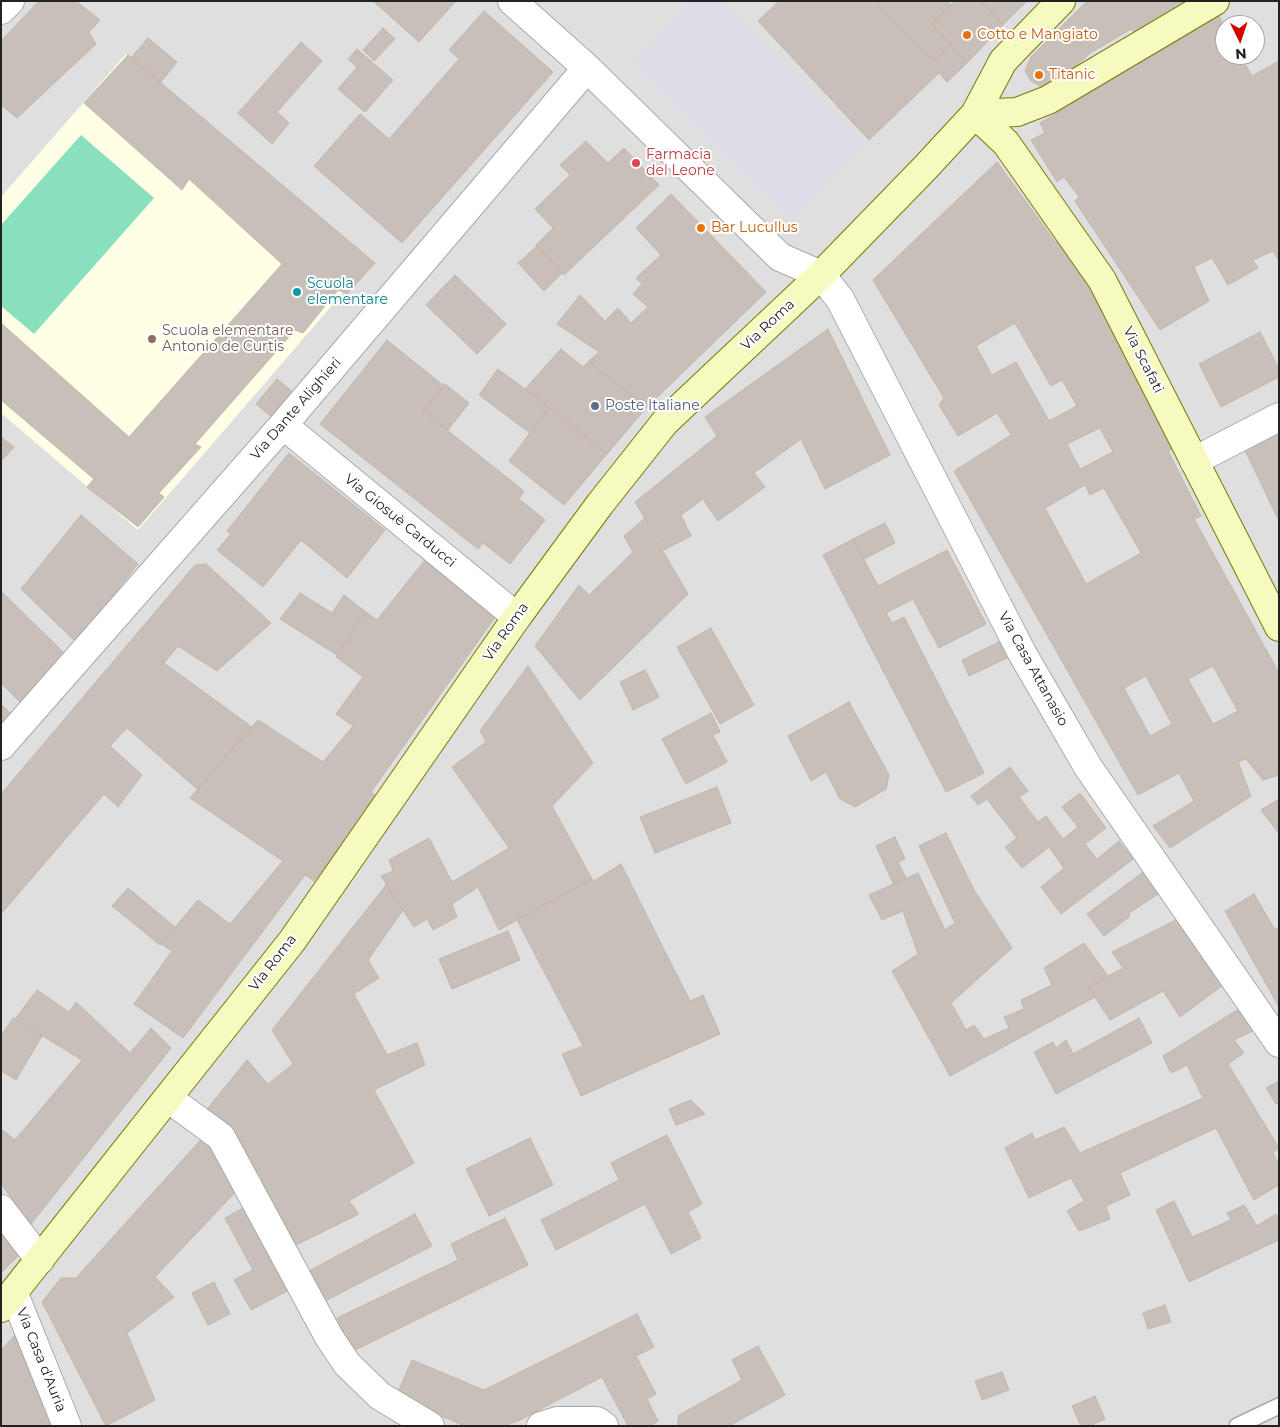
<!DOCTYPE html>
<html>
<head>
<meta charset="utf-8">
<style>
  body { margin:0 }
  #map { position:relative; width:1280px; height:1427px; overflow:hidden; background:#f2efe9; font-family:Montserrat,sans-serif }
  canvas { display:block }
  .frame { position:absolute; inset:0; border:2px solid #222; pointer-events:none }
  .north { position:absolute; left:1215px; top:15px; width:50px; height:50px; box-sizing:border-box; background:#fff; border:1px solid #a7a7a7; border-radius:50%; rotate:176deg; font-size:14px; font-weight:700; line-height:20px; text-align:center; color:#222 }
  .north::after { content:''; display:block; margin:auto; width:18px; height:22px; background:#d40000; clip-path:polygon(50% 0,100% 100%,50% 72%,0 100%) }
</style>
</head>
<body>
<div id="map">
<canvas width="1280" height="1427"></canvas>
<div class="frame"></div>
<div class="north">N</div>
</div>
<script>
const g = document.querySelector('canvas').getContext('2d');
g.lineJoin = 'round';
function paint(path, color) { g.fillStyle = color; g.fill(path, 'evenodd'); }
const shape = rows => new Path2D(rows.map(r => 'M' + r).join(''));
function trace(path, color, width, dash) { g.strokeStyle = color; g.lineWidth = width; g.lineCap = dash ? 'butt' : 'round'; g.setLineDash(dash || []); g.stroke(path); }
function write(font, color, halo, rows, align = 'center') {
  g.font = font + ' Montserrat,sans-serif'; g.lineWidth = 4; g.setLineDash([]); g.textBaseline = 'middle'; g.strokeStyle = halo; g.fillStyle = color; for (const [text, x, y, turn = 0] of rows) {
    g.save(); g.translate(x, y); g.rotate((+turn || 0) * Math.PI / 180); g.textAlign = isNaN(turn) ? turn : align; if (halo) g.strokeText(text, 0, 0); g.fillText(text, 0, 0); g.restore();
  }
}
const residential = shape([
  [1,1,1279,1,1279,1426,1,1426],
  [1225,25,1255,25,1255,55,1225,55]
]);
const education = shape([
  [126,54,223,142,366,266,138,530,1,413,1,197]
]);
const pitch = shape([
  [81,135,154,198,34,334,1,306,1,225]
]);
const plaza = shape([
  [691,1,723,1,866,143,792,220,631,62]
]);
const building = shape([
  [39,1,76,1,100,20,89,32,96,44,17,118,1,105,1,41,39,1],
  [373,1,456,1,419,42,373,1],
  [779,1,874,1,934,61,950,45,967,63,947,82,939,73,869,140,758,21,779,1],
  [874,1,948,1,951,5,931,24,950,45,934,61,874,1],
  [955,1,981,1,1003,25,967,63,931,24,955,1],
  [981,1,1027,1,1003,25,981,1],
  [1087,1,1191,1,1136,34,1131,29,1090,53,1054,87,1040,86,1031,81,1025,71,1031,57,1087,1],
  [484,11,553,72,402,243,314,166,360,114,389,139,459,59,449,50,484,11],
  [1219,16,1225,28,1225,55,1240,55,1252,76,1279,61,1279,261,1273,251,1253,260,1258,268,1228,285,1212,258,1194,267,1209,301,1160,330,1075,201,1079,197,1064,177,1057,182,1031,140,1045,133,1040,123,1219,16],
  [383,28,395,39,374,61,363,50,383,28],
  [148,38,177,62,160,83,131,58,148,38],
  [301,42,322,61,277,112,289,123,272,144,238,113,301,42],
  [357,49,393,80,365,112,338,89,357,67,348,59,357,49],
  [128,55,375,263,347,294,338,290,303,333,295,330,195,444,201,447,159,493,164,497,138,527,87,487,94,479,1,400,1,323,129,437,282,264,189,179,182,190,84,103,128,55],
  [586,141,608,163,624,148,659,185,564,275,536,245,553,228,535,209,570,175,560,165,586,141],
  [997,162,1056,243,1062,238,1180,445,1168,451,1201,516,1194,519,1279,673,1279,775,1263,780,1246,759,1238,762,1251,796,1170,848,1153,826,1194,801,1179,773,1138,795,954,471,1011,435,997,413,958,436,939,405,944,398,873,280,997,162],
  [1015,323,1051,386,1062,380,1077,406,1049,421,1016,362,992,375,976,346,1015,323],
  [1100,428,1113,452,1080,469,1067,444,1100,428],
  [1085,485,1090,495,1104,488,1141,553,1086,584,1045,508,1085,485],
  [1213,666,1238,711,1213,724,1188,679,1213,666],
  [1146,676,1172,724,1150,736,1124,688,1146,676],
  [671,194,766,292,646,408,589,361,599,352,557,324,580,295,605,321,618,308,631,323,648,307,633,294,642,284,636,278,661,255,636,228,671,194],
  [537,246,562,273,544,291,518,263,537,246],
  [455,275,506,324,477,354,426,305,455,275],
  [828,329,890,455,825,489,801,439,754,473,765,487,718,521,703,499,681,515,691,536,664,550,635,502,717,436,705,417,828,329],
  [1260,332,1279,369,1279,377,1221,407,1199,364,1260,332],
  [387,340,444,386,423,411,524,491,519,499,545,520,510,564,483,543,478,549,320,424,387,340],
  [561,349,583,367,589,361,646,408,607,454,525,389,561,349],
  [498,369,549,407,530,433,479,395,498,369],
  [277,379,293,392,272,417,256,404,277,379],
  [445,384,469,403,448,430,423,411,445,384],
  [549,407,607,454,564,505,509,461,549,407],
  [1279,431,1279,521,1244,448,1279,431],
  [1,437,14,447,1,461,1,437],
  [289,453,385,530,347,578,301,540,263,587,217,550,231,534,227,531,289,453],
  [81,515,138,564,76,642,21,589,81,515],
  [644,519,688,594,580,700,535,646,579,585,589,595,633,552,624,536,644,519],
  [885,523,895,543,864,559,853,539,885,523],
  [853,539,878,586,947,550,986,624,939,648,913,599,886,613,892,623,904,617,984,773,946,792,823,555,853,539],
  [425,560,498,613,371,792,379,798,314,881,305,875,183,1038,134,1004,172,951,161,944,198,900,230,924,283,861,190,798,258,720,323,762,353,726,336,714,363,677,336,657,366,612,377,620,425,560],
  [206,564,271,623,217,671,178,646,164,663,252,727,197,789,127,728,110,746,142,775,118,807,104,794,1,914,1,794,195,565,206,564],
  [1,591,68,657,22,704,1,683,1,591],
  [300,593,332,613,344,595,366,612,337,655,280,619,300,593],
  [711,628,754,705,720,724,677,647,711,628],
  [1001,641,1009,657,969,676,962,660,1001,641],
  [528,666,593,763,552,806,592,879,499,930,478,887,452,904,457,917,433,930,427,919,414,927,381,876,393,871,389,860,429,838,452,882,509,848,452,767,486,742,480,731,528,666],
  [645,670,659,697,633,710,620,682,645,670],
  [849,702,889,775,886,789,855,807,840,799,826,772,811,781,788,736,849,702],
  [1,704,10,713,1,723,1,704],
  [711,713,720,732,713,735,727,762,686,784,662,739,711,713],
  [1010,767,1028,791,1019,797,1038,822,1046,816,1063,839,1078,827,1062,807,1080,793,1106,828,1085,844,1097,859,1119,841,1133,859,1061,914,1041,887,1064,868,1049,847,1022,868,1005,847,1017,838,987,799,978,805,971,796,1010,767],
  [717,787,731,823,655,853,640,817,717,787],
  [1279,799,1279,834,1261,810,1279,799],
  [946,833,974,890,1012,948,951,1003,966,1030,974,1025,984,1039,1009,1028,1004,1017,1024,1009,1021,1000,1052,985,1044,968,1084,943,1108,976,1088,987,1095,997,950,1076,892,971,918,954,903,911,882,920,869,895,918,873,945,930,955,923,919,846,946,833],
  [895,837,905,859,898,862,906,878,893,883,876,846,895,837],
  [621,864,690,1001,703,995,720,1034,581,1096,562,1054,583,1046,517,920,592,879,594,881,621,864],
  [1142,873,1158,894,1129,913,1129,917,1104,936,1087,914,1142,873],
  [386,885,403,910,368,960,379,978,354,994,387,1055,417,1043,425,1065,374,1090,414,1163,349,1201,359,1214,290,1248,255,1183,262,1178,204,1113,247,1060,268,1084,293,1064,272,1030,386,885],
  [128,888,175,927,160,945,112,906,128,888],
  [1254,894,1275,930,1279,928,1279,1007,1225,911,1254,894],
  [1178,919,1223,985,1180,1017,1163,991,1110,1020,1088,987,1123,968,1112,952,1178,919],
  [508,931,520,960,452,989,439,959,508,931],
  [37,990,69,1012,76,1002,130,1053,151,1028,171,1048,31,1224,1,1184,1,1129,15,1140,82,1060,15,1019,37,990],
  [1242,1007,1255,1030,1234,1040,1244,1053,1228,1064,1279,1148,1273,1153,1279,1165,1279,1185,1254,1200,1216,1128,1120,1173,1130,1195,1106,1206,1110,1219,1079,1231,1067,1211,1084,1201,1071,1178,1029,1198,1005,1148,1032,1133,1035,1140,1064,1127,1080,1153,1203,1098,1187,1065,1171,1073,1163,1056,1242,1007],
  [13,1018,42,1036,16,1080,1,1071,1,1036,13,1018],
  [1139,1018,1152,1043,1056,1094,1034,1052,1053,1042,1056,1048,1066,1040,1073,1054,1139,1018],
  [1279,1081,1279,1102,1276,1104,1266,1088,1279,1081],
  [691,1100,705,1114,676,1125,669,1109,691,1100],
  [205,1135,242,1185,155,1277,174,1297,127,1333,155,1400,106,1426,42,1302,61,1278,76,1278,205,1135],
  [667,1135,702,1204,688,1212,701,1238,671,1254,645,1204,556,1250,541,1220,619,1180,611,1163,667,1135],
  [530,1138,553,1185,489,1216,466,1169,530,1138],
  [1174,1201,1192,1237,1231,1220,1227,1213,1244,1205,1257,1226,1276,1214,1279,1218,1279,1240,1189,1282,1156,1210,1174,1201],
  [247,1206,291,1289,251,1310,234,1280,253,1270,225,1218,247,1206],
  [415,1214,432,1246,325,1301,309,1271,415,1214],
  [505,1218,528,1265,353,1351,337,1318,458,1260,451,1244,505,1218],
  [1,1225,22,1252,1,1273,1,1225],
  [214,1282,230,1314,208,1325,192,1293,214,1282],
  [1165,1305,1171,1322,1148,1329,1143,1313,1165,1305],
  [637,1314,654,1347,636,1356,656,1394,647,1399,658,1421,649,1426,628,1426,602,1377,520,1420,504,1426,465,1426,396,1397,412,1360,484,1390,637,1314],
  [16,1334,53,1426,1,1426,1,1350,16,1334],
  [758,1346,785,1395,729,1426,677,1426,679,1415,742,1380,732,1360,758,1346],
  [1002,1372,1009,1390,982,1400,975,1381,1002,1372],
  [1095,1396,1105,1419,1090,1426,1081,1426,1072,1406,1095,1396]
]);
const lane = shape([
  [1237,1426,1279,1406]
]);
const street = shape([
  [512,1,587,68,780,257,821,275,840,299,1022,653,1088,767,1279,1043],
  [1,10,10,1],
  [283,425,517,617],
  [1194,461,1279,417],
  [1,746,283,425,587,68],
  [168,1098,221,1137,329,1337,347,1364,380,1396,430,1426],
  [1,1209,40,1260],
  [14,1294,67,1426],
  [541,1426,557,1421,597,1421,604,1426]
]);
const secondary = shape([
  [975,114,1006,143,1102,280,1279,627],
  [975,114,1017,112,1048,100,1215,1],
  [1,1308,292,941,517,617,600,504,665,422,821,275,925,168,975,114,1003,61,1061,1]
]);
const markers = [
  [967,35,5,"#e8710a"],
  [1039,75,5,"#e8710a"],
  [636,163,5,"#e0444e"],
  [701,228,5,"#e8710a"],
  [297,292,5,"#0f9aa8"],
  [152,339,5,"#8d6e63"],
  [595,406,5,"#5c6f8a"]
];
const foodNames = [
  ["Cotto e Mangiato",977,35],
  ["Titanic",1049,75],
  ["Bar Lucullus",711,228]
];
const healthNames = [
  ["Farmacia",646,155],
  ["del Leone",646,171]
];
const cultureNames = [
  ["Scuola",307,284],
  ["elementare",307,300]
];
const streetNames = [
  ["Via Roma",768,325,-43],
  ["Via Scafati",1143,360,63],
  ["Via Dante Alighieri",296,409,-49],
  ["Via Giosuè Carducci",400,521,39],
  ["Via Roma",506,632,-55],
  ["Via Casa Attanasio",1033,669,61],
  ["Via Roma",273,963,-52],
  ["Via Casa d'Auria",41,1360,68]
];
const educationNames = [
  ["Scuola elementare",162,331],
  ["Antonio de Curtis",162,347]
];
const serviceNames = [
  ["Poste Italiane",605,406]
];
paint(residential, '#e0dfdf');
paint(education, '#ffffe5');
paint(pitch, '#88e0be');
paint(plaza, '#dddde8');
paint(building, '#c7bfb8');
trace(building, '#c4b6ab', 1);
trace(lane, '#a9a9a9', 18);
trace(street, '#a9a9a9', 30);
trace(secondary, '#707d05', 30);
trace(lane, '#fff', 15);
trace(street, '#fff', 28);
trace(secondary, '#f7fabf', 28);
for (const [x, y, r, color] of markers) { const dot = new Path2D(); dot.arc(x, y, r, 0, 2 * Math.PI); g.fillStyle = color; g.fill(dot); trace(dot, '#fff', 2); }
write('14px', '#c56008', '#fff', foodNames, 'left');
write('14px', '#be3a42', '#fff', healthNames, 'left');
write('14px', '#0d838f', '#fff', cultureNames, 'left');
write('14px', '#222', '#fff', streetNames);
write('14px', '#785e54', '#fff', educationNames, 'left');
write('14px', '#4e5e75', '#fff', serviceNames, 'left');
</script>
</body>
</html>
